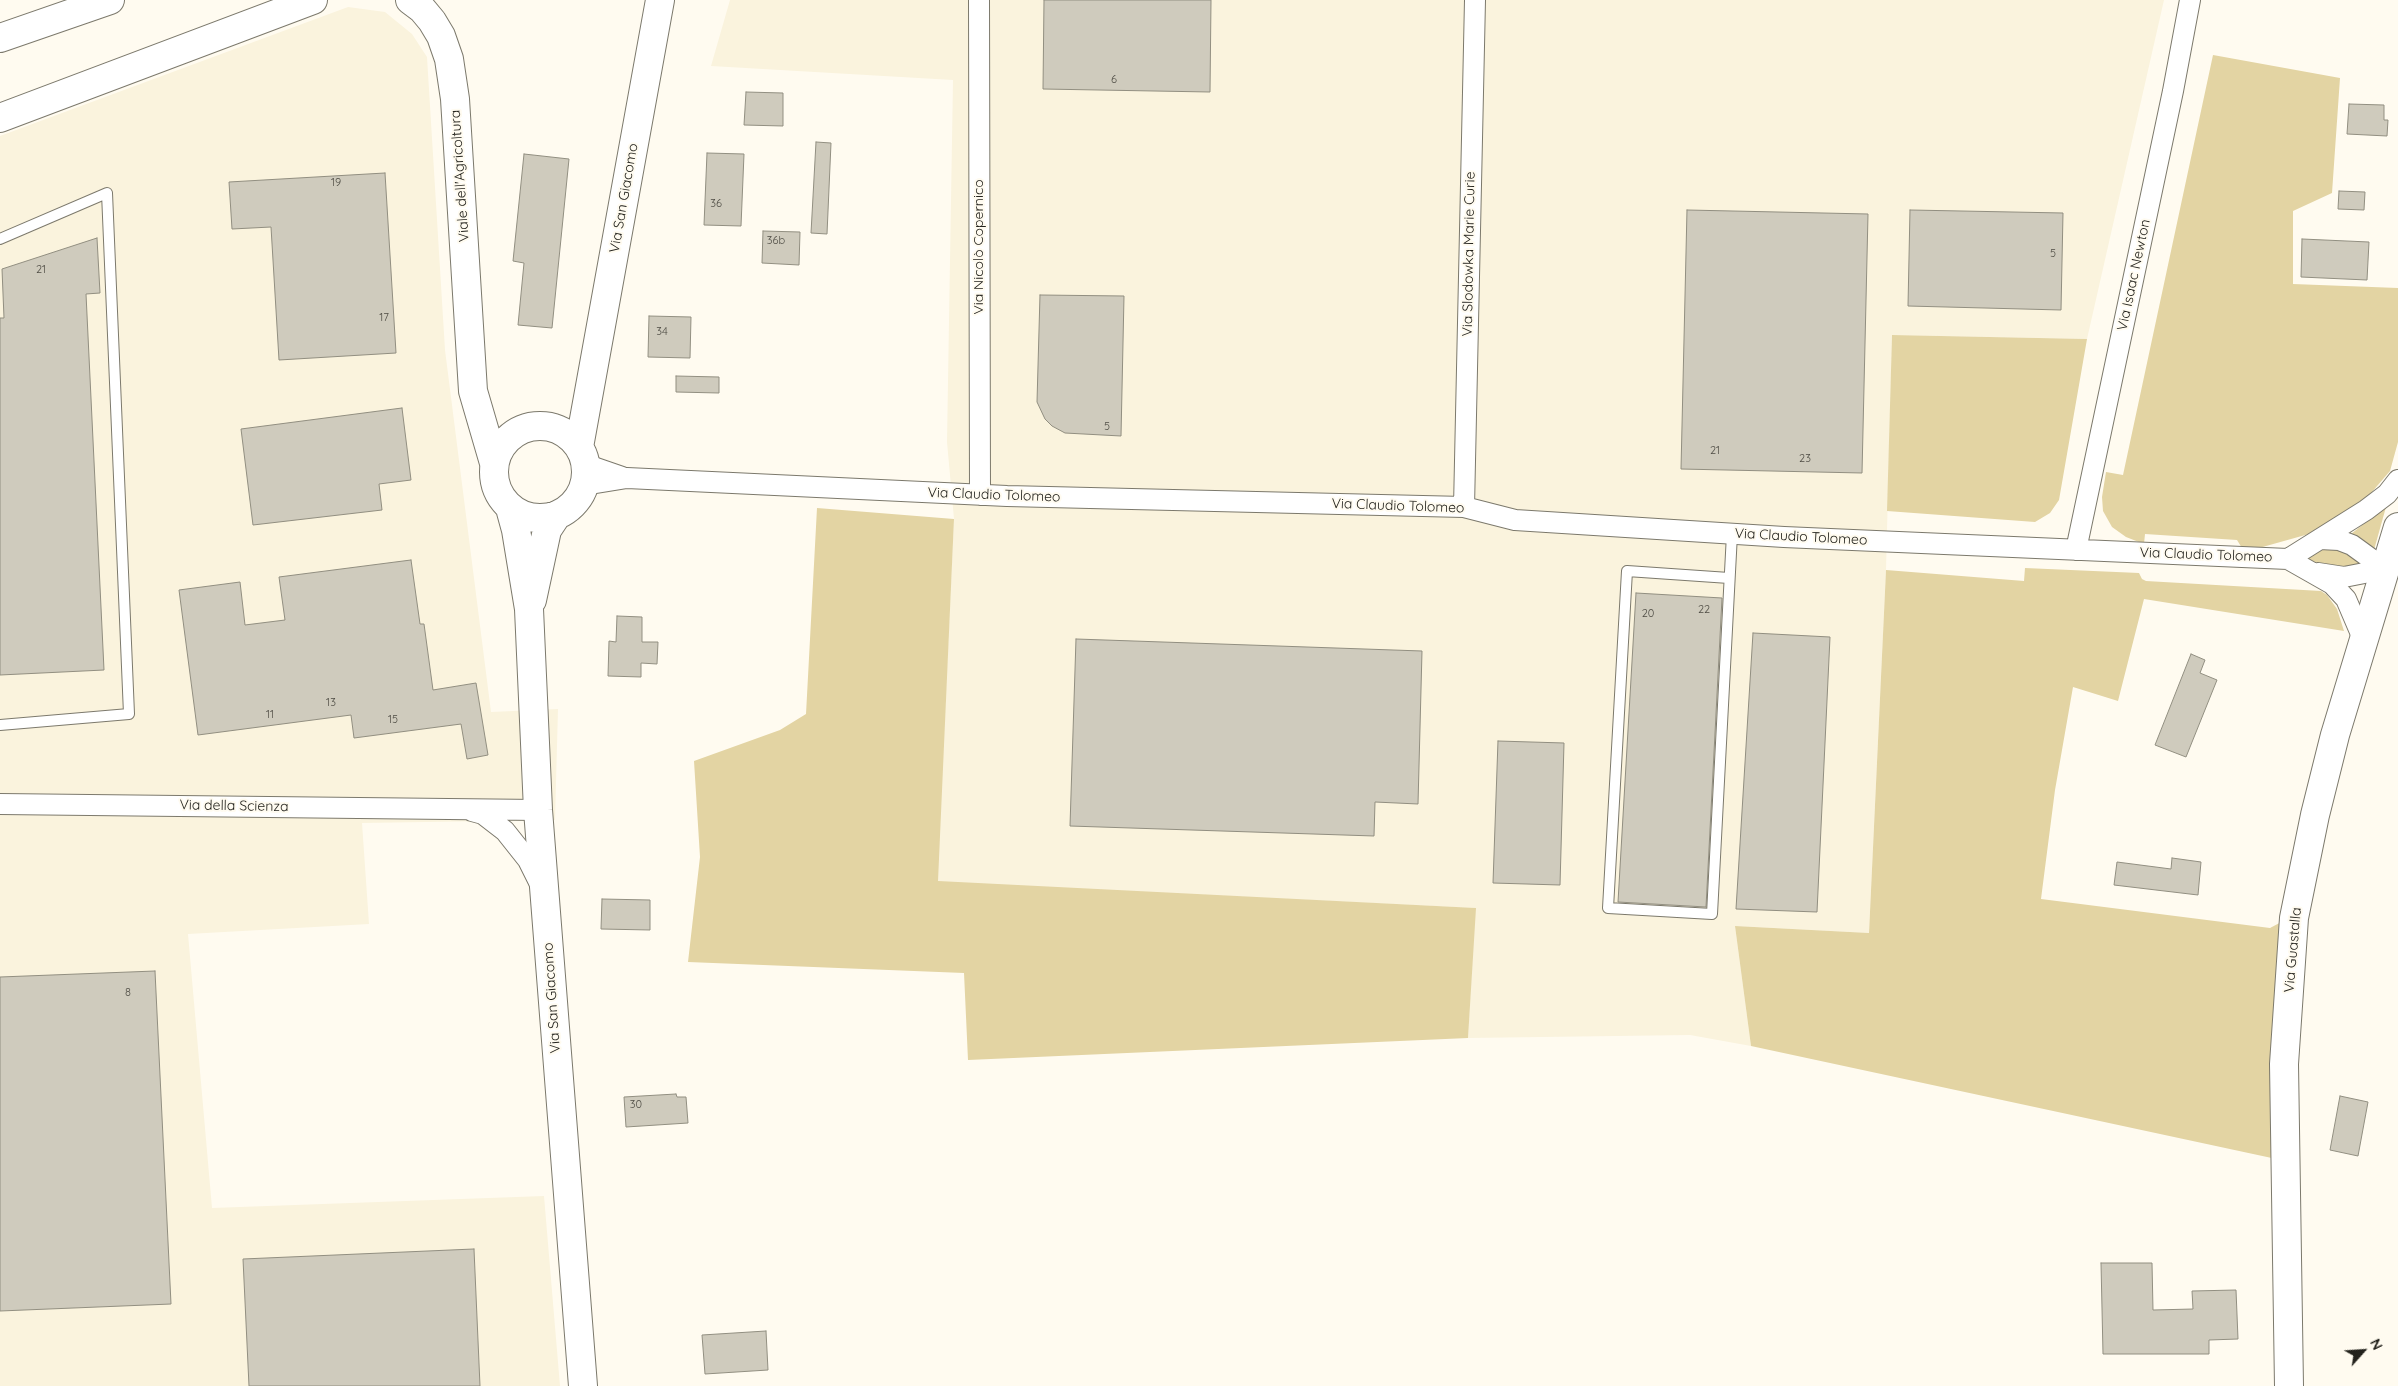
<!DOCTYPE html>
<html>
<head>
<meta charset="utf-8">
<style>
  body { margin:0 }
  #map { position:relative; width:2398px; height:1386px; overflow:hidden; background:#fffbf0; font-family:Quicksand,sans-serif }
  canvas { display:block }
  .north { position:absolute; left:2338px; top:1326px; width:50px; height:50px; -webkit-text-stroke:4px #fffbf0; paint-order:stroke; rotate:64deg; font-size:14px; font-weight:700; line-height:20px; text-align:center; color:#23221c }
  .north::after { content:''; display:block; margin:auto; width:18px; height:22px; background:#23221c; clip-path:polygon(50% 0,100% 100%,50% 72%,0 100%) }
</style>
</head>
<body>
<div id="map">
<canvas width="2398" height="1386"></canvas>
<div class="north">N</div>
</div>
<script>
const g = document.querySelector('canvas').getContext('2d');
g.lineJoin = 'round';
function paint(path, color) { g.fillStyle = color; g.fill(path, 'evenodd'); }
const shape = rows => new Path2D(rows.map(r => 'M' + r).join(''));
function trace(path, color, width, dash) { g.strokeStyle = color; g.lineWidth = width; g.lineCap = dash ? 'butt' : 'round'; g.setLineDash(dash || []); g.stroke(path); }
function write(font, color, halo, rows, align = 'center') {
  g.font = font + ' Quicksand,sans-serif'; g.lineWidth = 4; g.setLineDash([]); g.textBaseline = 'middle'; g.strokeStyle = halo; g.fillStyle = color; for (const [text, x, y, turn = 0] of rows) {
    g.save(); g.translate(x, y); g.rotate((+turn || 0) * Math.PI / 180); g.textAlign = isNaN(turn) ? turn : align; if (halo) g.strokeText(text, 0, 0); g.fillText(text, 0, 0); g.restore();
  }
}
const built = shape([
  [730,0,2164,0,2087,339,1892,335,1886,570,1869,933,1735,926,1751,1046,1690,1035,1468,1038,1475,908,937,882,954,519,947,442,953,80,711,66],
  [348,7,385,12,412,34,427,57,445,350,491,712,558,709,555,820,362,823,369,924,188,934,212,1208,544,1196,560,1386,0,1386,0,136]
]);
const green = shape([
  [2213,55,2340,78,2332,193,2293,211,2293,284,2398,288,2398,442,2390,471,2365,500,2316,532,2259,548,2242,548,2237,540,2145,534,2144,544,2126,537,2112,527,2103,511,2102,497,2106,472,2123,475],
  [1892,335,2087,339,2059,500,2050,513,2035,522,1887,511],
  [2385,507,2386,507,2374,550,2351,534],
  [817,508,954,519,938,881,1476,908,1468,1038,968,1060,964,973,688,962,700,857,694,761,780,730,806,714],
  [2336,549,2350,553,2363,564,2358,569,2309,561,2309,557,2322,550],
  [2025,568,2139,573,2142,579,2146,581,2321,591,2327,595,2337,609,2344,631,2144,599,2118,701,2073,687,2055,790,2041,899,2270,928,2287,919,2281,1160,1751,1046,1735,926,1869,933,1886,570,2024,581]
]);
const building = shape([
  [1044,0,1211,0,1210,92,1043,89,1044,0],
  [746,92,783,93,783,126,744,125,746,92],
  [2349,104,2384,105,2384,120,2388,120,2387,136,2347,134,2349,104],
  [816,142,831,143,827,234,811,233,816,142],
  [707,153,744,154,741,226,704,225,707,153],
  [524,154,569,159,552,328,518,325,524,263,513,261,524,154],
  [385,173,396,353,279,360,271,227,232,229,229,182,385,173],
  [2339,191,2365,192,2364,210,2338,209,2339,191],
  [1687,210,1868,214,1862,473,1681,469,1687,210],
  [1910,210,2063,213,2061,310,1908,306,1910,210],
  [763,231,800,232,799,265,762,263,763,231],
  [97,238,100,293,86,294,104,670,0,675,0,318,4,318,2,269,97,238],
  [2302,239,2369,242,2367,280,2301,277,2302,239],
  [1040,295,1124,296,1121,436,1065,433,1052,426,1045,419,1037,402,1040,295],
  [649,316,691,317,690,358,648,357,649,316],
  [676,376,719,377,719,393,676,392,676,376],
  [402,408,411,480,379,484,382,510,253,525,241,429,402,408],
  [411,560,420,624,424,624,433,690,476,683,488,755,467,759,461,724,354,738,351,715,198,735,179,590,240,582,245,625,285,620,279,577,411,560],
  [1636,593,1722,598,1706,907,1618,902,1636,593],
  [617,616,642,617,642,642,658,642,657,664,641,663,641,677,608,676,609,641,616,642,617,616],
  [1753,633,1830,637,1817,912,1736,909,1753,633],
  [1076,639,1422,651,1418,804,1375,802,1374,836,1070,826,1076,639],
  [2191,654,2205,660,2200,673,2217,680,2186,757,2155,745,2191,654],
  [1498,741,1564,743,1560,885,1493,883,1498,741],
  [2172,858,2201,862,2198,895,2114,885,2117,862,2171,869,2172,858],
  [602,899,650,900,650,930,601,929,602,899],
  [155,971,171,1304,0,1311,0,977,155,971],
  [676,1094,677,1097,686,1097,688,1123,626,1127,624,1097,676,1094],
  [2340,1096,2368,1102,2358,1156,2330,1150,2340,1096],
  [474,1249,480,1386,249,1386,243,1259,474,1249],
  [2101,1263,2152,1263,2153,1310,2193,1309,2192,1291,2236,1290,2238,1339,2209,1340,2209,1354,2103,1354,2101,1263],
  [766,1331,768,1370,705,1374,702,1335,766,1331]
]);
const lane = shape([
  [0,239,107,193,129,714,0,725],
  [1729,578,1627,571,1608,908,1712,914,1732,534]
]);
const street = shape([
  [979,0,980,495],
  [583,456,593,467,622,477],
  [584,485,627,478,1007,496,1464,507,1515,520,1784,537,2288,559,2332,584,2346,599,2364,641],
  [1464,507,1475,0],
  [2320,539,2339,540,2352,545,2385,569],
  [2076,550,2173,91,2190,0],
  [2288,559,2366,510,2387,494,2398,480],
  [2318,573,2344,577,2385,569],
  [0,804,538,810],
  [472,811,483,814,505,831,528,860,540,884]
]);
const secondary = shape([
  [410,0,422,9,432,21,441,36,449,59,455,99,473,391,494,463],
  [0,118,313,0],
  '494 472a46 46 0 1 1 92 0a46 46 0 1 1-92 0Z',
  [579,447,660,0],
  [510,508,516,530,529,609,538,810,583,1386],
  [532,600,547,530,557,515]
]);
const primary = shape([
  [2289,1386,2284,1064,2294,918,2315,815,2335,735,2398,527]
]);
const highway = shape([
  [0,38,110,0]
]);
const numberNames = [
  ["6",1114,80],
  ["19",336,183],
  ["36",716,204],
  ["36b",776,241],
  ["5",2053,254],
  ["21",41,270],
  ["17",384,318],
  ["34",662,332],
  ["5",1107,427],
  ["21",1715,451],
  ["23",1805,459],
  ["22",1704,610],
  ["20",1648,614],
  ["13",331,703],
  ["11",270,715],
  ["15",393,720],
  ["8",128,993],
  ["30",636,1105]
];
const streetNames = [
  ["Viale dell'Agricoltura",460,176,-94],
  ["Via San Giacomo",624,198,-80],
  ["Via Nicolò Copernico",979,247,-90],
  ["Via Slodowka Marie Curie",1469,254,-89],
  ["Via Isaac Newton",2134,275,-78],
  ["Via Claudio Tolomeo",994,495,2],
  ["Via Claudio Tolomeo",1398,506,2],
  ["Via Claudio Tolomeo",1801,537,3],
  ["Via Claudio Tolomeo",2206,555,2],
  ["Via della Scienza",234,806,1],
  ["Via Guastalla",2293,950,-85],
  ["Via San Giacomo",552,998,-94]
];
paint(built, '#faf3dd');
paint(green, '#e3d4a3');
paint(building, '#cfcbbd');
trace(building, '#928f81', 1);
trace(lane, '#7c796c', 12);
trace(street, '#7c796c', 22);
trace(secondary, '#7c796c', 30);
trace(primary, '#7c796c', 30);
trace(highway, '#7c796c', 30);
trace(lane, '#fff', 10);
trace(street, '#fff', 20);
trace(secondary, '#fff', 28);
trace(primary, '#fff', 28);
trace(highway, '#fff', 28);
write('11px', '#4e4c44', null, numberNames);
write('14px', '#23221c', '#fffbf0', streetNames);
</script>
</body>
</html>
